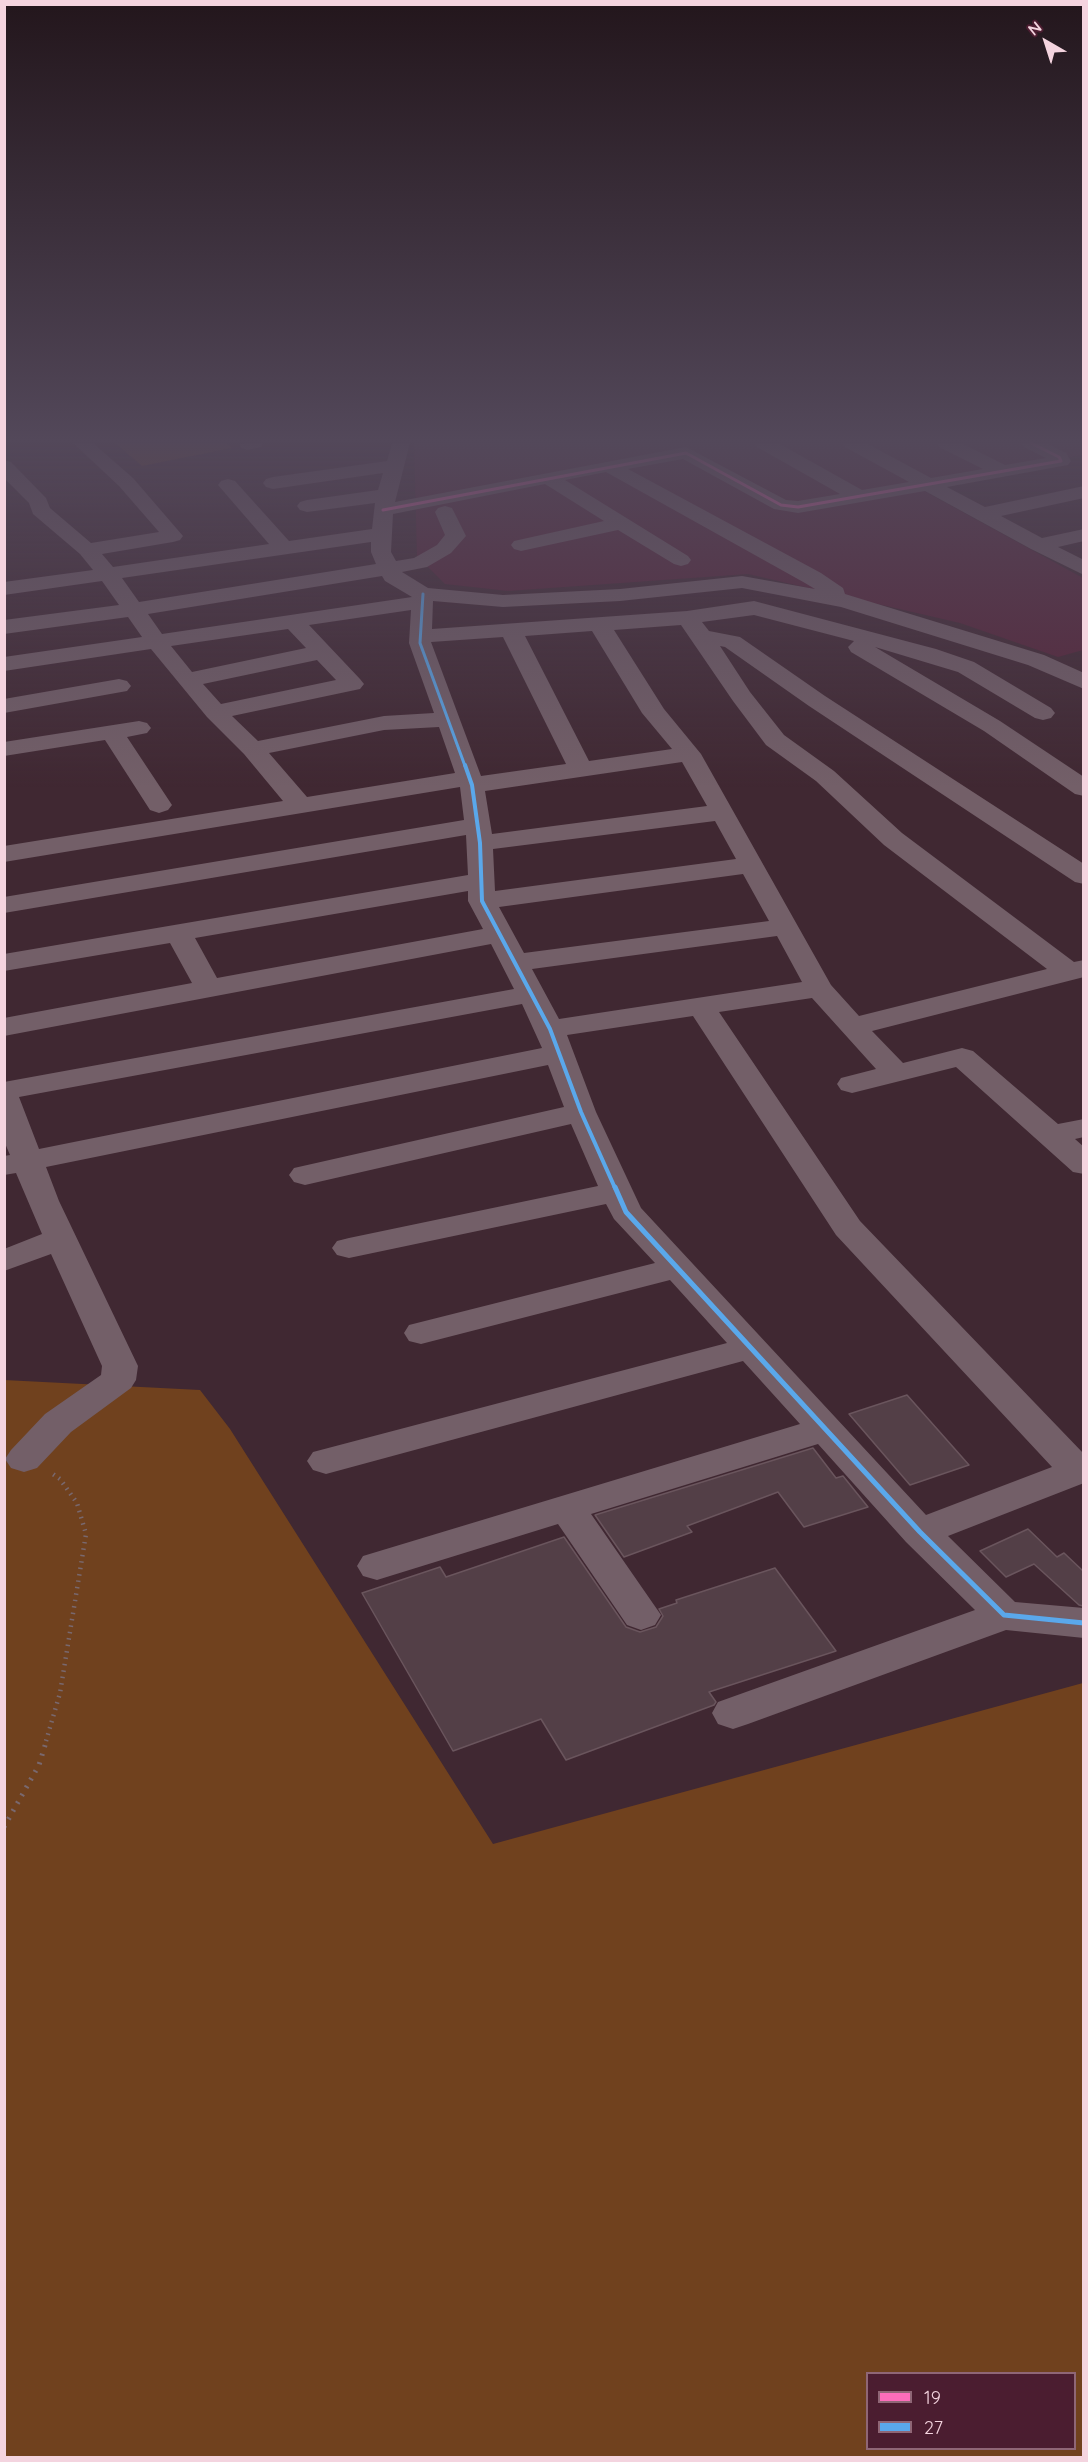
<!DOCTYPE html>
<html>
<head>
<meta charset="utf-8">
<style>
  body { margin:0 }
  #map { position:relative; width:1088px; height:2462px; overflow:hidden; background:#402832; font-family:Quicksand,sans-serif }
  canvas { display:block }
  .frame { position:absolute; inset:0; border:6px solid #f4d4df; pointer-events:none }
  .legend { position:absolute; left:866px; top:2372px; width:210px; height:78px; box-sizing:border-box; background:#4b1d30; border:2px solid #8f6676; margin:0; padding:8px 10px; list-style:none; font-size:18px; color:#f4d4df }
  .legend li { display:flex; align-items:center; gap:12px; height:30px }
  .legend b { width:30px; border:2px solid #8f6676 }
  .north { position:absolute; left:1016px; top:12px; width:60px; height:60px; -webkit-text-stroke:4px #4b1d30; paint-order:stroke; rotate:321deg; font-size:16px; font-weight:700; line-height:24px; text-align:center; color:#f4d4df }
  .north::after { content:''; display:block; margin:auto; width:21px; height:27px; background:#f4d4df; clip-path:polygon(50% 0,100% 100%,50% 72%,0 100%) }
</style>
</head>
<body>
<div id="map">
<canvas width="1088" height="2462"></canvas>
<div class="frame"></div>
<ul class="legend">
<li><b style="height:8px;background:#fb6dba"></b>19</li>
<li><b style="height:8px;background:#5aa8eb"></b>27</li>
</ul>
<div class="north">N</div>
</div>
<script>
const g = document.querySelector('canvas').getContext('2d');
g.lineJoin = 'round';
function paint(path, color) { g.fillStyle = color; g.fill(path, 'evenodd'); }
const shape = rows => new Path2D(rows.map(r => 'M' + r).join(''));
function trace(path, color, width, dash) { g.strokeStyle = color; g.lineWidth = width; g.lineCap = dash ? 'butt' : 'round'; g.setLineDash(dash || []); g.stroke(path); }
const built = shape([
  [414,443,1083,443,1083,455,915,486,1083,578,1083,650,1058,657,960,623,748,574,508,591,445,584,417,556]
]);
const green = shape([
  [115,443,226,443,232,448,142,466],
  [4,1380,200,1390,230,1429,493,1844,1083,1683,1083,2457,5,2457],
  [868,2374,1074,2374,1074,2448,868,2448]
]);
const building = shape([
  [907,1395,969,1465,910,1485,849,1414,907,1395],
  [813,1448,836,1478,843,1476,868,1507,804,1527,778,1492,687,1526,692,1532,624,1557,595,1515,813,1448],
  [1028,1529,1057,1557,1064,1553,1083,1571,1083,1606,1079,1605,1034,1564,1006,1577,980,1551,1028,1529],
  [564,1537,626,1627,640,1632,656,1627,663,1616,659,1609,677,1603,676,1600,775,1568,836,1651,709,1692,716,1702,714,1705,566,1760,541,1719,453,1751,362,1593,440,1567,446,1577,564,1537]
]);
const pathFar1 = shape([
  [46,1741,60,1693,86,1534,77,1503,60,1479,50,1472]
]);
const path = shape([
  [4,1827,39,1765,47,1739]
]);
const minor = shape([
  [73,443,93,443,133,478,183,536,180,540,173,542,102,554,113,567,269,544,218,485,221,481,228,479,235,481,289,541,372,529,375,503,307,512,300,510,297,506,300,502,307,500,378,490,383,473,273,489,266,487,263,483,266,479,273,477,387,461,392,443,410,443,395,502,686,447,786,500,798,501,840,494,757,447,755,443,778,443,862,490,909,482,845,447,843,443,866,443,931,478,983,469,939,447,937,443,961,443,1005,465,1046,458,1024,447,1022,443,1046,443,1066,453,1071,461,1068,465,947,487,985,507,1084,486,1084,498,1001,516,1042,538,1084,529,1084,541,1058,547,1084,560,1084,575,1031,549,925,491,798,513,774,509,683,459,628,469,821,573,843,588,845,594,1044,655,1084,673,1084,689,1028,665,841,607,742,588,620,601,503,607,433,601,432,629,687,611,754,601,936,649,974,662,1051,708,1055,713,1051,718,1043,720,1035,718,958,672,875,647,1000,721,1084,777,1084,796,1075,794,984,731,851,652,848,647,854,641,754,615,702,622,709,631,740,637,825,696,1084,864,1084,884,1075,882,809,706,725,647,720,646,750,692,784,735,834,771,902,833,1074,962,1084,960,1084,977,872,1031,903,1063,962,1048,973,1051,1058,1124,1084,1119,1084,1137,1075,1139,1084,1147,1084,1174,1073,1172,956,1067,852,1093,841,1090,837,1084,841,1078,876,1069,812,998,719,1012,860,1221,1084,1454,1084,1483,948,1536,1015,1602,1084,1608,1084,1638,1006,1630,748,1724,733,1729,718,1724,712,1713,718,1702,975,1610,906,1542,818,1444,591,1514,661,1615,655,1625,641,1630,627,1625,558,1524,377,1580,363,1576,357,1566,363,1556,800,1424,743,1361,326,1474,313,1470,307,1461,313,1452,727,1343,670,1280,421,1344,409,1341,404,1333,409,1325,655,1263,614,1219,606,1204,349,1258,337,1255,332,1248,337,1241,349,1238,598,1186,571,1124,305,1185,294,1182,289,1175,294,1168,564,1107,548,1065,46,1167,59,1201,138,1366,136,1380,131,1388,71,1432,37,1468,24,1472,11,1468,5,1459,11,1450,45,1414,101,1375,102,1366,51,1254,4,1271,4,1249,42,1234,16,1173,4,1175,4,1156,10,1155,4,1141,4,1082,514,989,491,944,4,1036,4,1018,192,983,170,943,4,971,4,954,468,875,466,835,4,913,4,897,464,820,460,787,4,862,4,846,283,801,244,754,207,717,151,649,4,671,4,657,142,637,128,617,4,634,4,620,119,605,102,581,4,595,4,582,93,570,80,554,33,514,29,503,4,478,4,460,11,462,46,498,50,508,91,543,159,532,119,486,73,443],
  [606,472,805,583,815,589,742,576,620,589,503,595,428,588,402,572,427,567,451,553,466,536,452,508,445,506,438,508,435,512,445,535,437,545,414,558,396,561,391,552,393,514,545,484,604,521,514,541,511,545,514,549,521,551,618,530,674,564,681,566,688,564,691,560,688,556,565,480,606,472],
  [371,542,371,552,376,564,139,602,122,578,371,542],
  [382,576,385,581,412,597,162,634,148,614,382,576],
  [411,610,409,643,434,713,384,716,258,741,232,716,360,689,364,684,360,679,309,625,411,610],
  [681,625,733,701,766,745,816,781,884,845,1047,969,859,1016,831,985,701,754,664,709,614,630,681,625],
  [288,629,306,648,192,672,171,646,288,629],
  [592,631,642,713,672,749,589,761,525,636,592,631],
  [503,637,566,764,481,776,431,642,503,637],
  [317,660,336,680,221,704,203,684,317,660],
  [439,727,455,773,307,797,269,753,384,730,439,727],
  [682,762,707,806,492,834,485,791,682,762],
  [715,821,736,859,495,891,493,849,715,821],
  [743,874,769,921,524,953,499,907,743,874],
  [468,891,468,901,483,929,217,978,195,938,468,891],
  [777,936,802,982,559,1019,532,969,777,936],
  [522,1004,542,1048,39,1149,19,1097,522,1004],
  [693,1016,836,1235,1052,1467,926,1515,641,1208,596,1112,567,1035,693,1016],
  [263,443,261,447,248,450,241,448,239,444,263,443],
  [119,679,127,681,131,686,127,691,4,713,4,699,119,679],
  [139,721,147,723,151,728,147,733,127,737,172,805,168,810,159,813,150,810,105,740,4,756,4,742,139,721]
]);
const bus1 = shape([
  [383,510,686,453,781,505,798,507,1061,461,1059,457,1031,443]
]);
const bus2Far2 = shape([
  [423,594,420,643,465,766]
]);
const bus2Far1 = shape([
  [465,765,472,785,480,843,482,901,550,1029,581,1112,615,1188]
]);
const bus2 = shape([
  [615,1187,626,1212,920,1532,1004,1615,1084,1623]
]);
paint(built, '#562338');
paint(green, '#70411e');
paint(building, '#533f47');
trace(building, '#6a555d', 1.5);
trace(pathFar1, '#79686e', 4.5, [1.5, 5]);
trace(path, '#79686e', 5, [2, 7]);
paint(minor, '#735f68');
trace(bus1, '#fb6dba', 3);
trace(bus2Far2, '#5aa8eb', 3);
trace(bus2Far1, '#5aa8eb', 4);
trace(bus2, '#5aa8eb', 5);
const sky = g.createLinearGradient(0, 0, 0, 788);
sky.addColorStop(0, '#23161c');
sky.addColorStop(0.56, '#53485a');
sky.addColorStop(1, '#53485a00');
g.fillStyle = sky;
g.fillRect(0, 0, 1088, 788);
</script>
</body>
</html>
